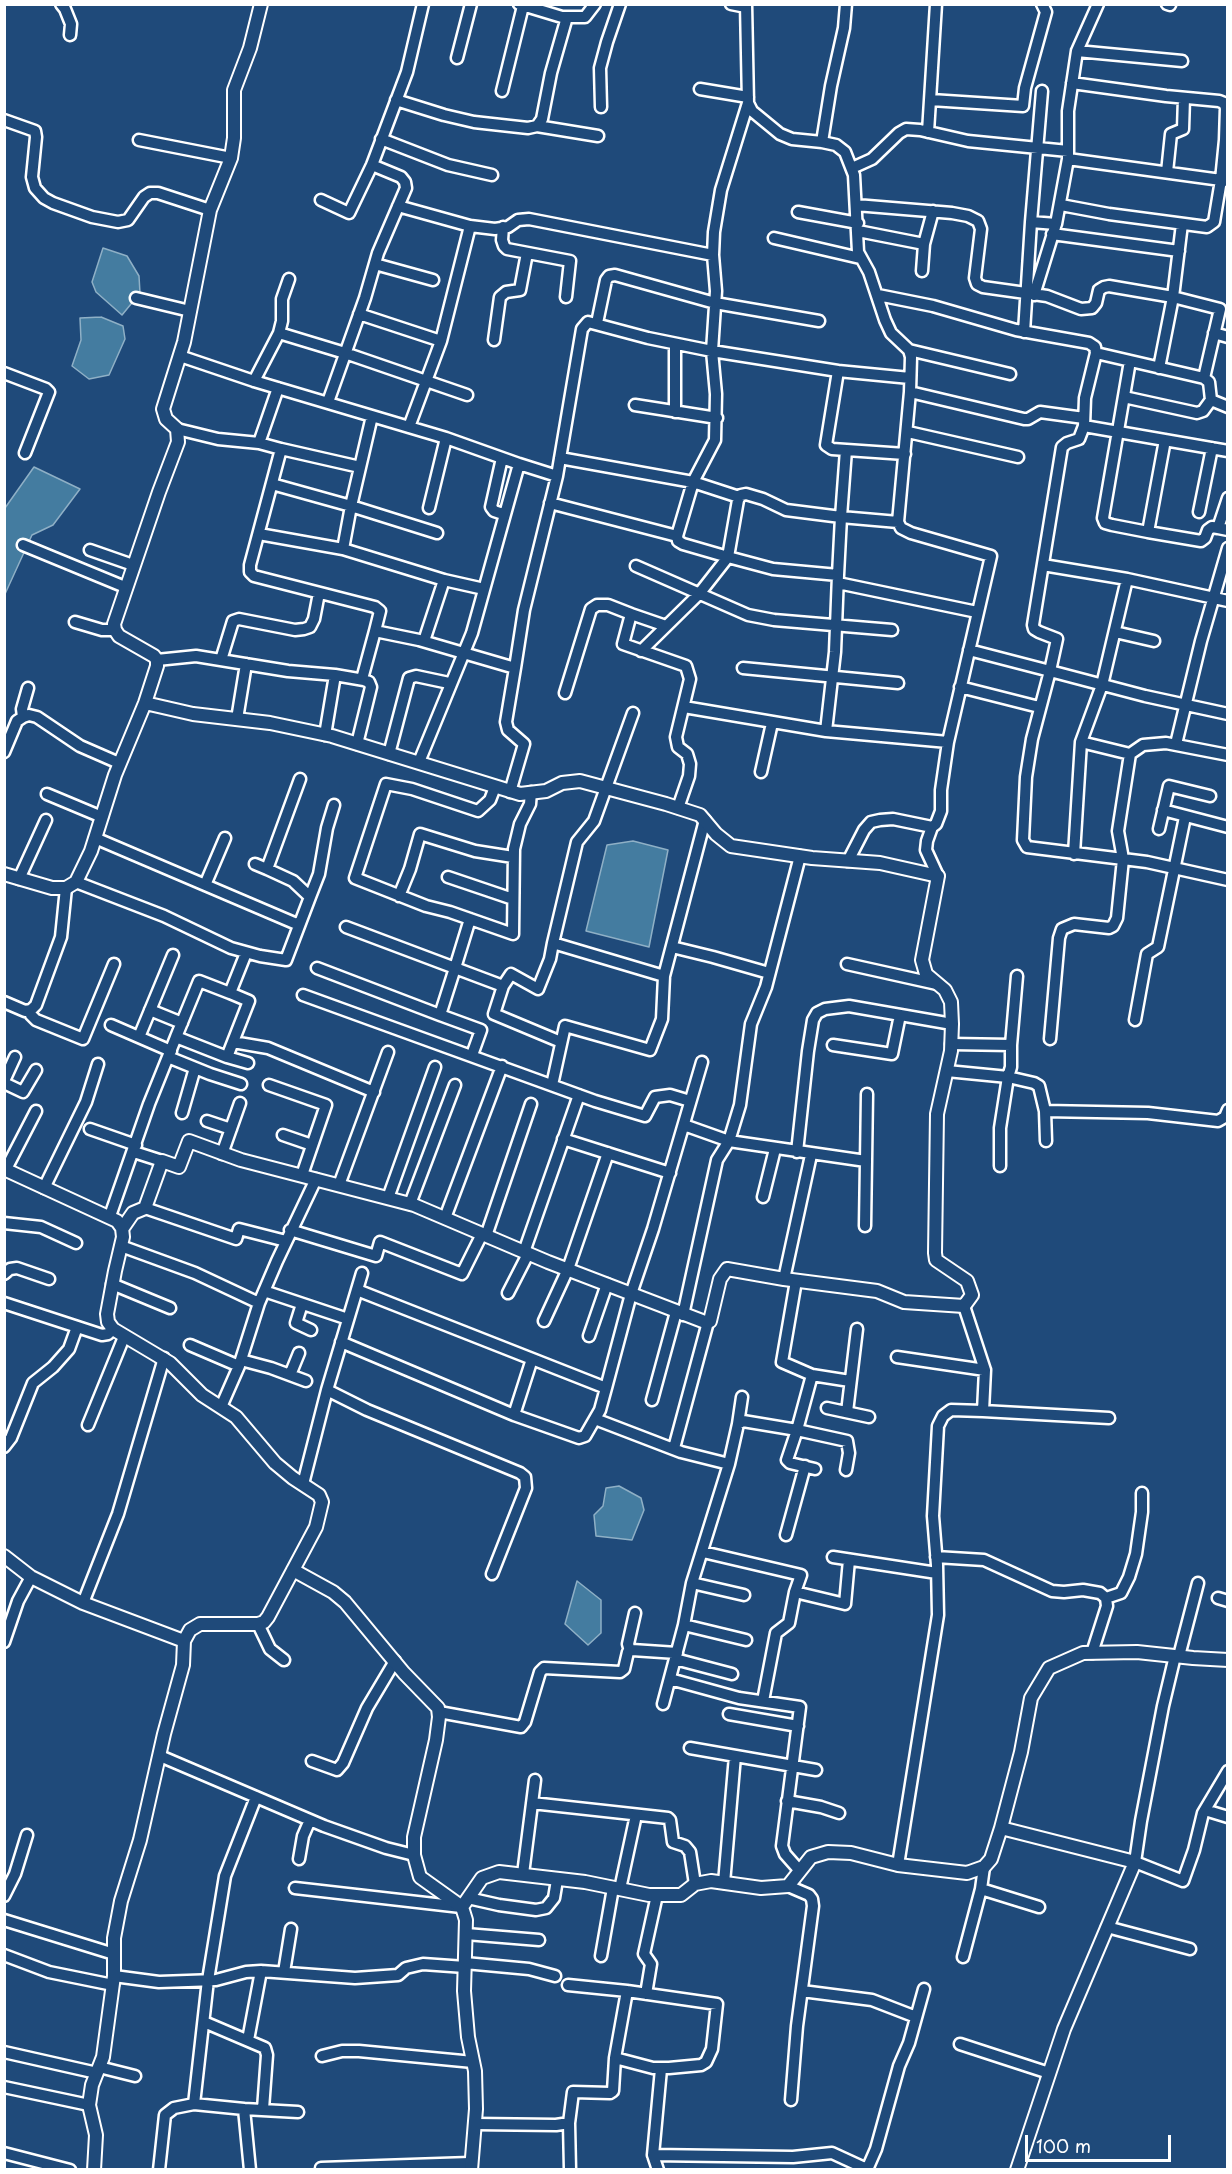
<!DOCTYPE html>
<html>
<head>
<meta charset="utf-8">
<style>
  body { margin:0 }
  #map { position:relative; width:1232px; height:2174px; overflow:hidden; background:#1f4a7a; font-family:"Playpen Sans",sans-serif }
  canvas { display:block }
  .frame { position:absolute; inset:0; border:6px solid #fff; pointer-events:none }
  .scale { position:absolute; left:1025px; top:2135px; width:146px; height:27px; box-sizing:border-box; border:3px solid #fff; border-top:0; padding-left:8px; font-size:18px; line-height:21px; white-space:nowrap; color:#fff; -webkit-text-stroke:4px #1f4a7a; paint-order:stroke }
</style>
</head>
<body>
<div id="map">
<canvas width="1232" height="2174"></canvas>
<div class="frame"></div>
<div class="scale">100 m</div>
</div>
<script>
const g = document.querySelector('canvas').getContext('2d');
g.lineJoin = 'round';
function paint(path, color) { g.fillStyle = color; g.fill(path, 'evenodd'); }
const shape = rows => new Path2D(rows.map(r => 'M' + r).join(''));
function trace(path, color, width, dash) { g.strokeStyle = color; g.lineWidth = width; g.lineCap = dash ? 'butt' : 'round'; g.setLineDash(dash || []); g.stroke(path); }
const water = shape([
  [103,248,127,256,139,276,140,293,122,315,96,292,92,282,103,248],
  [101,317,123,326,125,339,109,375,89,379,72,366,81,340,80,318,101,317],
  [34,467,80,489,53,525,32,535,5,594,5,508,34,467],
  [633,841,668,850,649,947,586,931,607,845,633,841],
  [619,1486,641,1498,644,1510,632,1540,596,1536,594,1515,603,1506,606,1488,619,1486],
  [577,1581,601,1600,601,1633,588,1645,565,1624,577,1581]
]);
const minor = shape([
  [61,4,65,9,71,24,70,35],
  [519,4,562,17,585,17,595,4],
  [731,4,746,7],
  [746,4,748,103,752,111,780,134,792,139,822,142,836,145,845,152,854,175,858,252,869,272,885,320,891,333,909,350,911,357,910,392,898,522,901,528,911,533,991,556,948,742,941,790,941,811,936,824,932,827,927,841,926,850,938,876],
  [1167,4,1170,5],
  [1077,51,1182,61],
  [457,58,471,4],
  [700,89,748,97],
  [502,91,523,6],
  [396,100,444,115,474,122,528,128,537,126,542,119,551,73,567,17],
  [931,100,1023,106,1025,88,1046,12,1042,4],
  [748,103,721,190,714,232,713,255,716,291,712,351,716,394,715,440,693,482,677,536,678,541,683,544,728,557,738,500,741,495,746,494,763,499,786,510,841,517,846,450],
  [601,107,600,68,607,42,620,4],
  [4,120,35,131,36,137,32,177,35,188,44,198,53,203,92,217,118,222,128,220,144,197,150,193,158,193,210,210],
  [537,126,598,136],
  [928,132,936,4],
  [381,139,448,165,492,175],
  [139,140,231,158],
  [822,142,831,86,844,28,846,4],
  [1068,159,1221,180,1225,140,1226,108,1224,103,1219,101,1166,96,1072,83],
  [852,168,872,159,899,133,906,129,920,130,968,141,1068,151],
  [1167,172,1171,134,1183,129,1184,98],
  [321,200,349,213,372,165,407,72,423,4],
  [856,205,952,213,968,216,978,221,981,229,975,278,977,284,983,287,1047,296,1081,309,1092,308,1096,303,1099,290,1104,287,1109,286,1173,297,1220,309,1204,378,1096,353],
  [1061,205,1109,214,1207,227,1214,222,1221,180,1228,181],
  [398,206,470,226,495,229,508,227,518,220,529,219,713,255],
  [798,212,858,223],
  [1031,222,1042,91],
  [503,227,502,240,504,246,507,249,570,261,566,297],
  [858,231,924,244],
  [1052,234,1179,251],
  [774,238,860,258],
  [375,264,433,280],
  [922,271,924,244,933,211],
  [878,295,933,306,1016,330,1089,343,1095,347,1096,353,1085,398,1084,426,1228,451],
  [1034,295,1055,227],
  [136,298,190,311],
  [359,314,441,341,470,226],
  [597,323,606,280,609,276,615,275,715,303,819,321],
  [1024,332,1031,222,1056,224,1068,159,1068,111,1077,51,1098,4],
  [279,333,345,353,467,395],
  [1214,333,1228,337],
  [494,340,500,297,506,292,520,290,527,253],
  [675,344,675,412],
  [909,350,1010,374],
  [180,356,254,381,446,438,519,464,472,633,419,762],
  [1130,361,1103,518,1105,523,1112,525,1148,532],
  [1159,368,1173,297,1182,224],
  [838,371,826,445,832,449,905,454],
  [4,373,46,389,49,392,25,453],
  [1204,378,1209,382,1211,400,1228,407],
  [254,381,279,333,282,321,282,299,289,279],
  [910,392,1024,419,1028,419,1040,412,1084,418],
  [1124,397,1197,413,1203,411,1211,400],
  [328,402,365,298,378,253,406,188,405,182,401,177,372,165],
  [635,405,717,418],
  [1084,426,1079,439,1067,443,1062,447,1033,625,1034,629,1039,632,1057,639,1050,671,1145,696,1228,714],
  [409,427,441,341],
  [177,429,218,439,259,443,281,449,250,565,250,572,254,576,375,607,380,611,375,631,419,640,515,668,506,722,508,730,524,744,510,792],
  [908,432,1018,457],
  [1165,440,1148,532,1201,541,1205,538,1208,530,1212,527,1218,528],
  [259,443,278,388],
  [281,449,360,467],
  [502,458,491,507,494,511,503,514],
  [560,458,693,482,739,497],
  [519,464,557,476,582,329,588,322,648,338,712,351,838,371,910,378],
  [272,484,351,506,437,533],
  [1228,498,1218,528,1228,530],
  [550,503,677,536],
  [429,508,446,438],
  [1199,512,1212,448],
  [259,534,343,549,444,580,424,641],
  [23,545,125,587],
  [343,549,351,506,372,416],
  [90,550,133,565],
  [1043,565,1127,579],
  [636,566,748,615,774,620,892,630],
  [838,575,835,652,826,731,948,742],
  [444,580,484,589],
  [838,583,977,612],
  [631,614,666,626],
  [75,622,102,630,115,630],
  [1115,632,1154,641],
  [969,650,1050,671,1032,739,1026,777,1023,840,1027,847,1147,862,1228,880],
  [641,651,699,594,728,557,773,569,838,575,841,517,898,522],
  [157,660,196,656,288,671,335,675,325,735],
  [221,660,233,621,239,619,295,630,304,629,310,627,314,619,319,593],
  [515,668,524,610,557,476],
  [743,668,898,683],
  [335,675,364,680,369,682,371,687,357,744],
  [362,679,375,631],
  [960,687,1039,707],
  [565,693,591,609,597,605,608,605,631,614,623,644,686,666,690,679,676,737,678,747,687,754,690,764,689,776,678,808],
  [684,707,826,731],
  [633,713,594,821,577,842,553,943,664,976],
  [23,717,22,709,28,688],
  [237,719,246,664],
  [1081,742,1102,685,1127,579,1228,601],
  [1176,744,1201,641,1228,548],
  [4,752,17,721,23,717,29,715,37,717,80,746,119,763],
  [389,754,409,678,416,676,449,683],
  [1130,754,1143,745,1166,743,1228,755],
  [761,772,772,723],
  [495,787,490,800,478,811,412,789,386,784,355,878,426,906,450,912,513,934,514,849,520,824,530,804,531,792],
  [47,794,102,817],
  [1163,810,1228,827],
  [1159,829,1169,786,1210,796],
  [95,838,299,925],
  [800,856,766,987,751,1024,740,1105,729,1141,866,1161,865,1226],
  [848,861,864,830,871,822,880,820,893,819,932,827],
  [255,864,267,869],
  [448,877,513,899],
  [19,879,46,820],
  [76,882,164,916,231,948,260,956,286,960,310,897,293,881,267,869,300,779],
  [205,885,225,838],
  [399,896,410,869,420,834,475,851,513,857],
  [310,897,319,874,327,828,334,805],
  [346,927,455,968,470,919],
  [672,947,713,957,769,973],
  [847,964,937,984],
  [317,968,440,1015],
  [503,986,511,974,538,989,550,959,553,943],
  [303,995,595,1101,645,1116,655,1097,670,1095,690,1101],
  [4,1002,25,1011,31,1010,36,1005,61,937,66,888],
  [30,1010,31,1015,36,1020,83,1039,114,964],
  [150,1010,182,1023],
  [1135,1020,1147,954,1158,947,1185,817],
  [111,1025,171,1051],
  [139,1037,173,955],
  [176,1037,199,981,230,993],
  [1050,1039,1059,938,1062,929,1074,924,1109,928,1113,926,1117,918,1123,859,1118,831,1130,754,1081,742,1074,854],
  [233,1042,268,1048,374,1092],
  [951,1044,1011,1045,1011,1067,1008,1077,1034,1083,1039,1086,1045,1111,1046,1141],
  [833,1045,892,1054,900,1015],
  [1011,1045,1017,976],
  [472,1055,481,1030,440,1015,455,968,503,986,494,1014,561,1042],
  [168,1057,210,1074,241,1084],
  [227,1057,248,1063],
  [947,1071,1008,1077,1000,1128,1000,1166],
  [4,1081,15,1057],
  [4,1083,23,1092,36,1070],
  [269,1085,326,1105,302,1175],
  [552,1085,565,1026,650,1050,662,1019,664,976,705,820],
  [1045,1111,1148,1113,1218,1121,1225,1117,1228,1110],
  [182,1113,195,1068],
  [207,1121,231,1129],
  [90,1129,136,1145],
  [283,1135,312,1145],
  [563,1139,670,1173],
  [134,1152,162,1161],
  [797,1152,808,1051,813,1020,817,1013,825,1009,849,1006,952,1024],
  [222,1154,240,1103],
  [866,1161,867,1094],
  [6,1169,36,1111],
  [339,1185,388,1052],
  [44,1188,86,1102,98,1064],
  [763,1197,775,1149],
  [388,1198,435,1067],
  [410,1204,455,1085],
  [145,1208,236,1239,239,1229,286,1241],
  [110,1216,149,1104,176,1037,227,1057,249,1001,230,993,246,953],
  [445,1218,502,1066],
  [4,1223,41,1227,76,1243],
  [290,1230,376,1256,380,1242,462,1274,482,1234],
  [486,1236,531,1104],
  [121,1246,195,1273,259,1303],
  [524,1252,579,1095],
  [4,1274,10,1269,17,1268,49,1279],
  [784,1279,811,1155],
  [796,1281,782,1362,812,1375,850,1381],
  [112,1284,170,1308],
  [264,1291,348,1319],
  [508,1293,528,1254],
  [4,1303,102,1335,108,1334,113,1329],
  [302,1304,296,1323,311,1330],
  [683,1315,717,1160,729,1141,684,1125],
  [544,1321,568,1269,608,1153],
  [589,1336,607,1284],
  [341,1342,514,1415,579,1438,585,1436,600,1410,606,1388,357,1290],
  [190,1345,239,1366],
  [897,1357,985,1370],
  [241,1360,271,1368,306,1381],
  [290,1375,299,1353],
  [606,1388,631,1294,653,1229,702,1062],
  [327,1390,367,1410,520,1473,525,1477,526,1488,492,1574],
  [652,1400,676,1312],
  [221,1407,239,1366,259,1303,277,1261,316,1179],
  [827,1408,869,1417],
  [983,1411,1109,1418],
  [847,1412,857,1329],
  [514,1415,532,1359],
  [595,1419,681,1452,729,1464],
  [738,1424,742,1397],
  [88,1425,124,1337],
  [4,1447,11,1438,33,1383,53,1367,69,1349,77,1327],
  [674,1448,708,1322],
  [815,1469,790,1463,787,1460,797,1430,847,1441,849,1453,846,1470],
  [303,1484,327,1390,362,1273],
  [786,1535,805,1466],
  [703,1552,801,1575,795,1592],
  [833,1557,937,1573],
  [936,1557,984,1560,1052,1591,1064,1592,1083,1590,1100,1593,1106,1598,1107,1606,1092,1653],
  [692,1583,744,1595],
  [1198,1583,1179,1656,1175,1656,1163,1706,1141,1821,1135,1862,1183,1881,1194,1850,1203,1813,1228,1771],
  [1106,1598,1121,1593,1129,1577,1136,1554,1142,1512,1142,1493],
  [1218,1598,1228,1601],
  [83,1603,118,1514,164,1358],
  [258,1624,270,1649,284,1660],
  [684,1625,746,1640],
  [4,1642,18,1601,31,1577],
  [630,1651,628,1644,635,1613],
  [675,1659,732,1674],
  [670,1679,739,1698,800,1707,782,1846,785,1854,800,1871],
  [763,1701,776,1633,789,1623,795,1592,845,1604,849,1560],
  [663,1704,684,1625,692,1583,729,1464,738,1424,743,1421,797,1430,812,1375],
  [439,1712,521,1727,525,1722,540,1672,544,1668,620,1672,624,1669,628,1652,632,1650,677,1653],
  [729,1714,798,1726],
  [690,1748,816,1770],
  [160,1756,324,1826,386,1848,414,1855],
  [312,1761,337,1770,343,1763,367,1708,395,1661],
  [787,1801,821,1807,839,1813],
  [532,1803,668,1818,670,1820,673,1842,685,1846,690,1852,695,1884],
  [1205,1810,1228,1817],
  [299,1859,303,1836,310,1820],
  [898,1865,938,1615,937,1565,933,1516,938,1426,943,1416,951,1410,983,1411,985,1370,964,1306],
  [523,1874,535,1780],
  [724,1883,735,1756],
  [788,1886,809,1895,812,1899,813,1906,797,2026,791,2100],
  [295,1888,461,1907],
  [620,1889,636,1815],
  [981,1889,1039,1907],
  [4,1896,15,1874,27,1835],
  [468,1898,499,1905,536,1910,546,1908,554,1898,557,1880],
  [4,1920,114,1954],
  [1107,1927,1190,1949],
  [466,1934,539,1940],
  [4,1955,49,1972,113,1985],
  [601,1956,613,1888],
  [963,1957,981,1889,984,1867],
  [465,1963,529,1969,555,1976],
  [284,1972,291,1929],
  [114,1976,159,1982,216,1980,246,1972,261,1971,355,1978,398,1975,406,1968,423,1964,465,1967],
  [802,1991,872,2000,916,2017],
  [646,1994,651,1964,644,1954,657,1895],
  [204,2022,265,2048,267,2055,263,2109],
  [248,2040,261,1971],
  [960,2044,1049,2073],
  [4,2052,97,2073],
  [322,2056,342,2051,359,2051,473,2062],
  [615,2058,653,2068,669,2068,701,2065,706,2062,712,2049,717,2004,627,1991],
  [99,2067,135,2076],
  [4,2087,89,2105],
  [244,2109,298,2112],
  [569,2123,570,2170],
  [475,2124,556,2125,569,2123,573,2092,610,2093,613,2091,615,2058,627,1991,568,1985],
  [4,2153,70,2170],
  [653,2155,793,2157,832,2153,869,2170],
  [321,2168,470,2163],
  [159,2170,165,2115,174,2108,194,2104],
  [250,2170,244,2109,194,2104,208,1980,225,1876,256,1797],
  [658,2170,653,2155,661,2069],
  [864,2170,869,2165,876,2149,899,2066,909,2043,924,1989]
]);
const tertiary = shape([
  [4,874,52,888,66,888,76,882,91,851,115,775,145,703,157,666,157,660,154,656,119,636,115,630,114,624,159,492,178,442,177,429,166,419,163,409,184,342,210,210,231,158,234,138,234,90,250,48,261,4],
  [4,1169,117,1221,122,1228,123,1237,115,1271,107,1314,108,1322,113,1329,170,1363,202,1395,236,1417,275,1463,293,1478,319,1495,322,1502,316,1527,268,1617,264,1622,258,1624,200,1624,190,1630,184,1641,83,1603,31,1577,4,1556],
  [122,1229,133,1213,145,1208,162,1161,179,1167,189,1141,241,1160,414,1205,548,1262,705,1322,710,1321,720,1279,727,1269,784,1279,877,1291,904,1302,964,1306,972,1295,967,1281,936,1260,935,1253,937,1114,951,1051,952,1024,951,1002,945,990,926,974,922,960,938,876,880,863,812,858,731,846,716,834,700,815,666,804,580,781,562,783,546,791,520,794,332,736,270,723,193,714,145,703],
  [293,1570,333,1592,345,1602,404,1673,438,1708,439,1717,436,1740,414,1837,414,1855,420,1877,462,1907,466,1920,464,1991,468,2037,475,2071,476,2109,471,2170],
  [462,1907,482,1878,499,1872,585,1882,649,1895,681,1895,695,1884,711,1881,761,1888,788,1886,811,1857,828,1852,851,1853,898,1865,967,1873,984,1867,991,1859,1001,1828],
  [94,2170,96,2135,89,2105,92,2085,103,2057,114,1976,114,1938,121,1901,140,1840,164,1734,183,1665,184,1641],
  [1017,2170,1064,2029,1135,1862,1001,1828,1021,1752,1031,1698,1049,1668,1083,1653,1137,1652,1193,1658,1228,1660]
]);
paint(water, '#447ca0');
trace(water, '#8fb0c6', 1.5);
trace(minor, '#fff', 15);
trace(tertiary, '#fff', 16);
trace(minor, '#1f4a7a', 10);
trace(tertiary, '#1f4a7a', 12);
</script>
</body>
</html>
